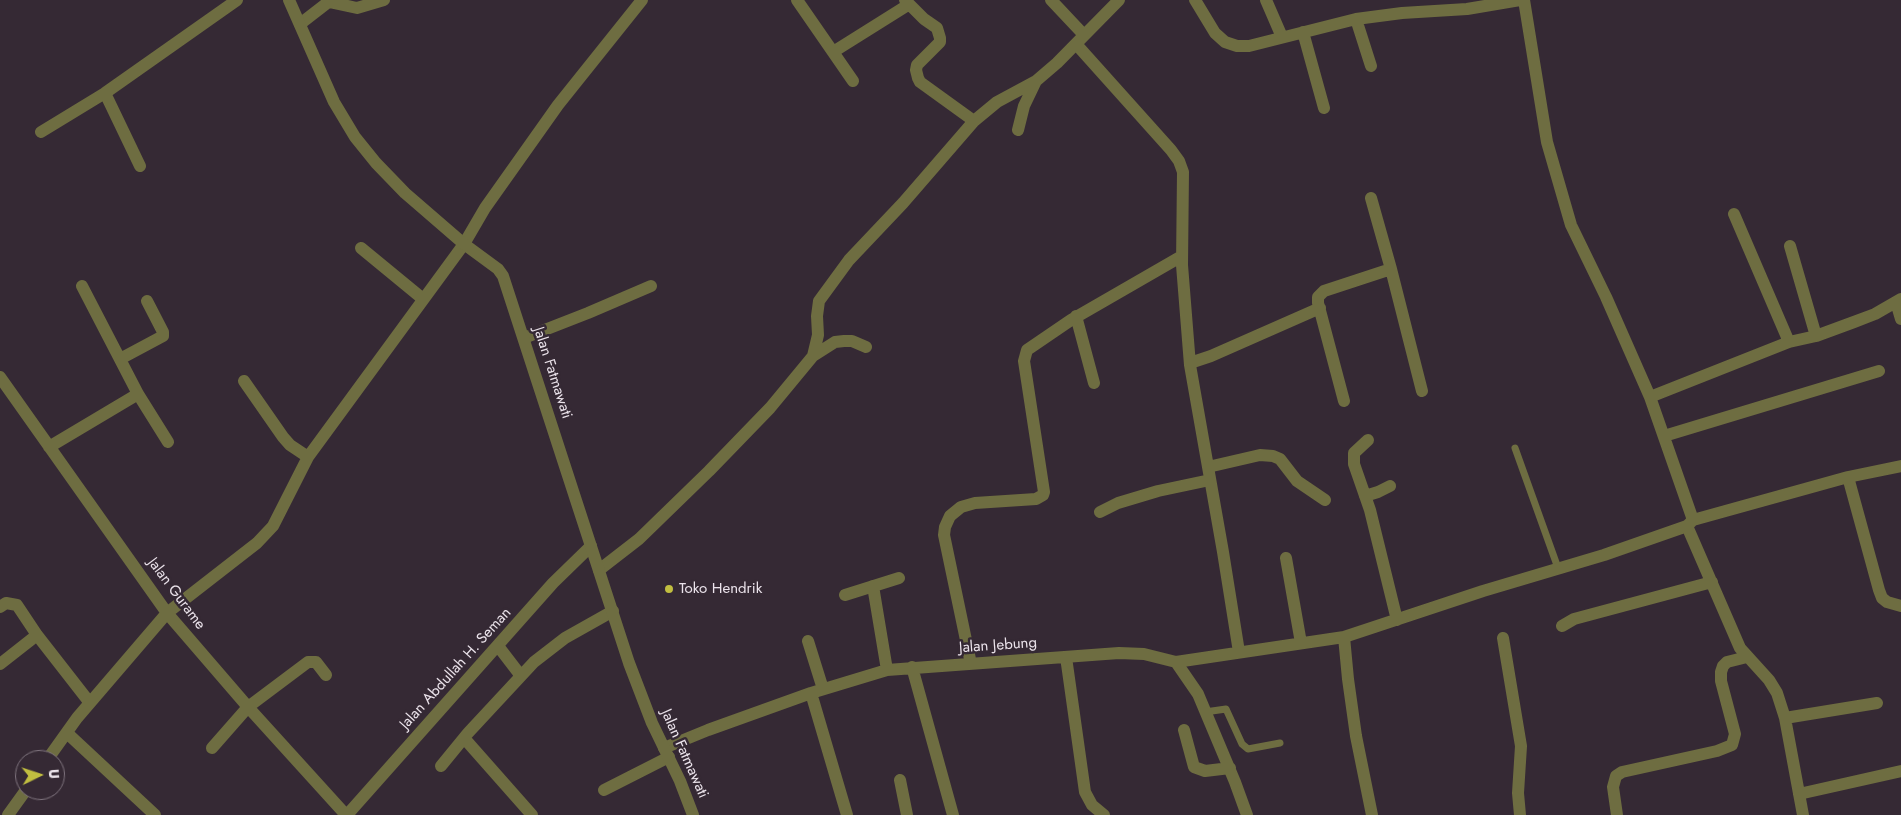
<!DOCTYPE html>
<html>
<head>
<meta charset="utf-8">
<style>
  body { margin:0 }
  #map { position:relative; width:1901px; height:815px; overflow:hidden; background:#352934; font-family:Jost,sans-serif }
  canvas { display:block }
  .north { position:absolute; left:15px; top:750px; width:50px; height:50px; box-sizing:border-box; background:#352934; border:1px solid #7e737d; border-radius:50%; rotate:86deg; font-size:14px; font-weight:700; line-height:20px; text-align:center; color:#ebe3eb }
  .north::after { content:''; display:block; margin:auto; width:18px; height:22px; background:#c1be40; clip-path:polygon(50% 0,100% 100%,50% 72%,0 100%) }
</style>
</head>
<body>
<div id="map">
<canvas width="1901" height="815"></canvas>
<div class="north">U</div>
</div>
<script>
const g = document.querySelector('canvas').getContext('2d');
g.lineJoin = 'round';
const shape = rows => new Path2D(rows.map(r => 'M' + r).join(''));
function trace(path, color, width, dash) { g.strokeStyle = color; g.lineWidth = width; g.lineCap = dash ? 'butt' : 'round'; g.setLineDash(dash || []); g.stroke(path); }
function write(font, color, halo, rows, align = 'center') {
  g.font = font + ' Jost,sans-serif'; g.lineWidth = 5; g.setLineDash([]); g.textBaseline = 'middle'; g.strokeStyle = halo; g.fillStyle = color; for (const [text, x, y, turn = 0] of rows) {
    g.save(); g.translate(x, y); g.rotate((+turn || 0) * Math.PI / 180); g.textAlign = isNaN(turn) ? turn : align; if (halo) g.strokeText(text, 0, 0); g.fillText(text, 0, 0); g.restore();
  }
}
const service = shape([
  [1515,448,1558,568],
  [1205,712,1226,709,1242,744,1248,749,1280,743]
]);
const minor = shape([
  [797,0,853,81],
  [905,0,924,19,937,28,940,38,940,42,917,65,916,70,918,78,920,82,974,121],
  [1051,0,1084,35],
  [1195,0,1215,33,1225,42,1237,46,1249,46,1356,19,1402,13,1467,9,1520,0],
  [1266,0,1282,37],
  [1524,0,1547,142,1571,225,1606,297,1650,397,1693,520],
  [329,2,357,8,384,0],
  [1356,19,1371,66],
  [300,24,331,0],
  [1303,32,1324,108],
  [1076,44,1171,150,1179,161,1183,172,1182,265,1190,365,1223,552,1239,652],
  [833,52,908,5],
  [1018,130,1024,106,1036,81],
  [41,132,105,93],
  [140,166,105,93,237,0],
  [1371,198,1391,269,1422,391],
  [1734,214,1789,342],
  [1790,246,1816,336],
  [361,248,423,299],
  [82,286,138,394,168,442],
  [1896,302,1901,319],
  [1076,316,1094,383],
  [524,338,588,313,651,286],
  [813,356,818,335,817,316,819,301,849,260,903,203,974,121,997,102,1036,81,1057,63,1119,0],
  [120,359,163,336,163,332,147,301],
  [1190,363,1211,356,1320,308],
  [0,377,167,613,248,707,346,815],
  [244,381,283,437,290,445,308,457],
  [1650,397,1789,342,1816,336,1854,322,1875,314,1901,299],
  [1344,401,1318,303,1318,297,1324,291,1391,269],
  [1664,436,1879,371],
  [1368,440,1354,453,1354,464,1370,510,1397,620],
  [49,447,138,394],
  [1208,467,1260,455,1273,456,1280,459,1297,481,1325,500],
  [1848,477,1879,590,1882,598,1887,602,1901,606],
  [1365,496,1378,492,1390,486],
  [1100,512,1118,503,1158,491,1210,480],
  [1687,526,1740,648,1769,680,1777,693,1785,718,1803,815],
  [1286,558,1301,643],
  [599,570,639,539,709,471,770,408,813,356,835,342,844,341,852,341,866,347],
  [873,586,887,670],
  [845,595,899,578],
  [0,607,6,603,17,605,37,635,90,703],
  [1562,626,1574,619,1712,582],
  [1344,637,1348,679,1356,736,1372,815],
  [1503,638,1521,746,1518,793,1520,815],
  [808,641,823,689],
  [498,646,521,676],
  [1066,657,1085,792,1092,805,1104,815],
  [1176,662,1344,637,1483,591,1604,555,1687,526,1693,520,1848,477,1901,466],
  [0,664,37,635],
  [971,664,944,535,945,527,950,516,961,507,975,503,1036,499,1043,495,1044,492,1024,361,1027,350,1071,320,1182,256],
  [912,667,953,815],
  [811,693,847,815],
  [1785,718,1877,703],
  [1184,730,1194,767,1205,771,1230,768],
  [67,733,155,815],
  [464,738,532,815],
  [212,748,248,707,308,662,316,662,326,675],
  [664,748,708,730,811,693,887,670,1119,653,1144,654,1176,662,1198,694,1235,782,1247,815],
  [47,760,77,718,167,613,257,543,273,526,308,457,464,244,485,208,558,105,642,0],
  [441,766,468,733,534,662,565,638,613,611],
  [900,780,907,815],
  [604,790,669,757],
  [1799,794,1901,771],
  [8,815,26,790],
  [347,815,553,583,591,546],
  [1617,815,1613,787,1616,776,1622,772,1717,751,1732,745,1735,734,1721,681,1721,672,1723,666,1727,662,1747,657]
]);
const tertiary = shape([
  [289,0,334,102,355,137,376,163,405,193,464,244,498,269,503,276,629,663,652,723,680,781,693,815]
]);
const markers = [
  [669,589,5,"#c1be40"]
];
const streetNames = [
  ["Jalan Fatmawati",552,373,72],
  ["Jalan Gurame",176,594,53],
  ["Jalan Jebung",998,646,-4],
  ["Jalan Abdullah H. Seman",456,669,-48],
  ["Jalan Fatmawati",684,754,66]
];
const poiNames = [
  ["Toko Hendrik",679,589]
];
trace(service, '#6e6d41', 7);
trace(minor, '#6e6d41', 12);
trace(tertiary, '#6e6d41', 12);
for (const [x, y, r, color] of markers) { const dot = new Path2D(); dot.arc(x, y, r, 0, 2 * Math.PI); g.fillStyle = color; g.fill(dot); trace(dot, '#352934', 2); }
write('15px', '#ebe3eb', '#352934', streetNames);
write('15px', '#ebe3eb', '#352934', poiNames, 'left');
</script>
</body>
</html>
